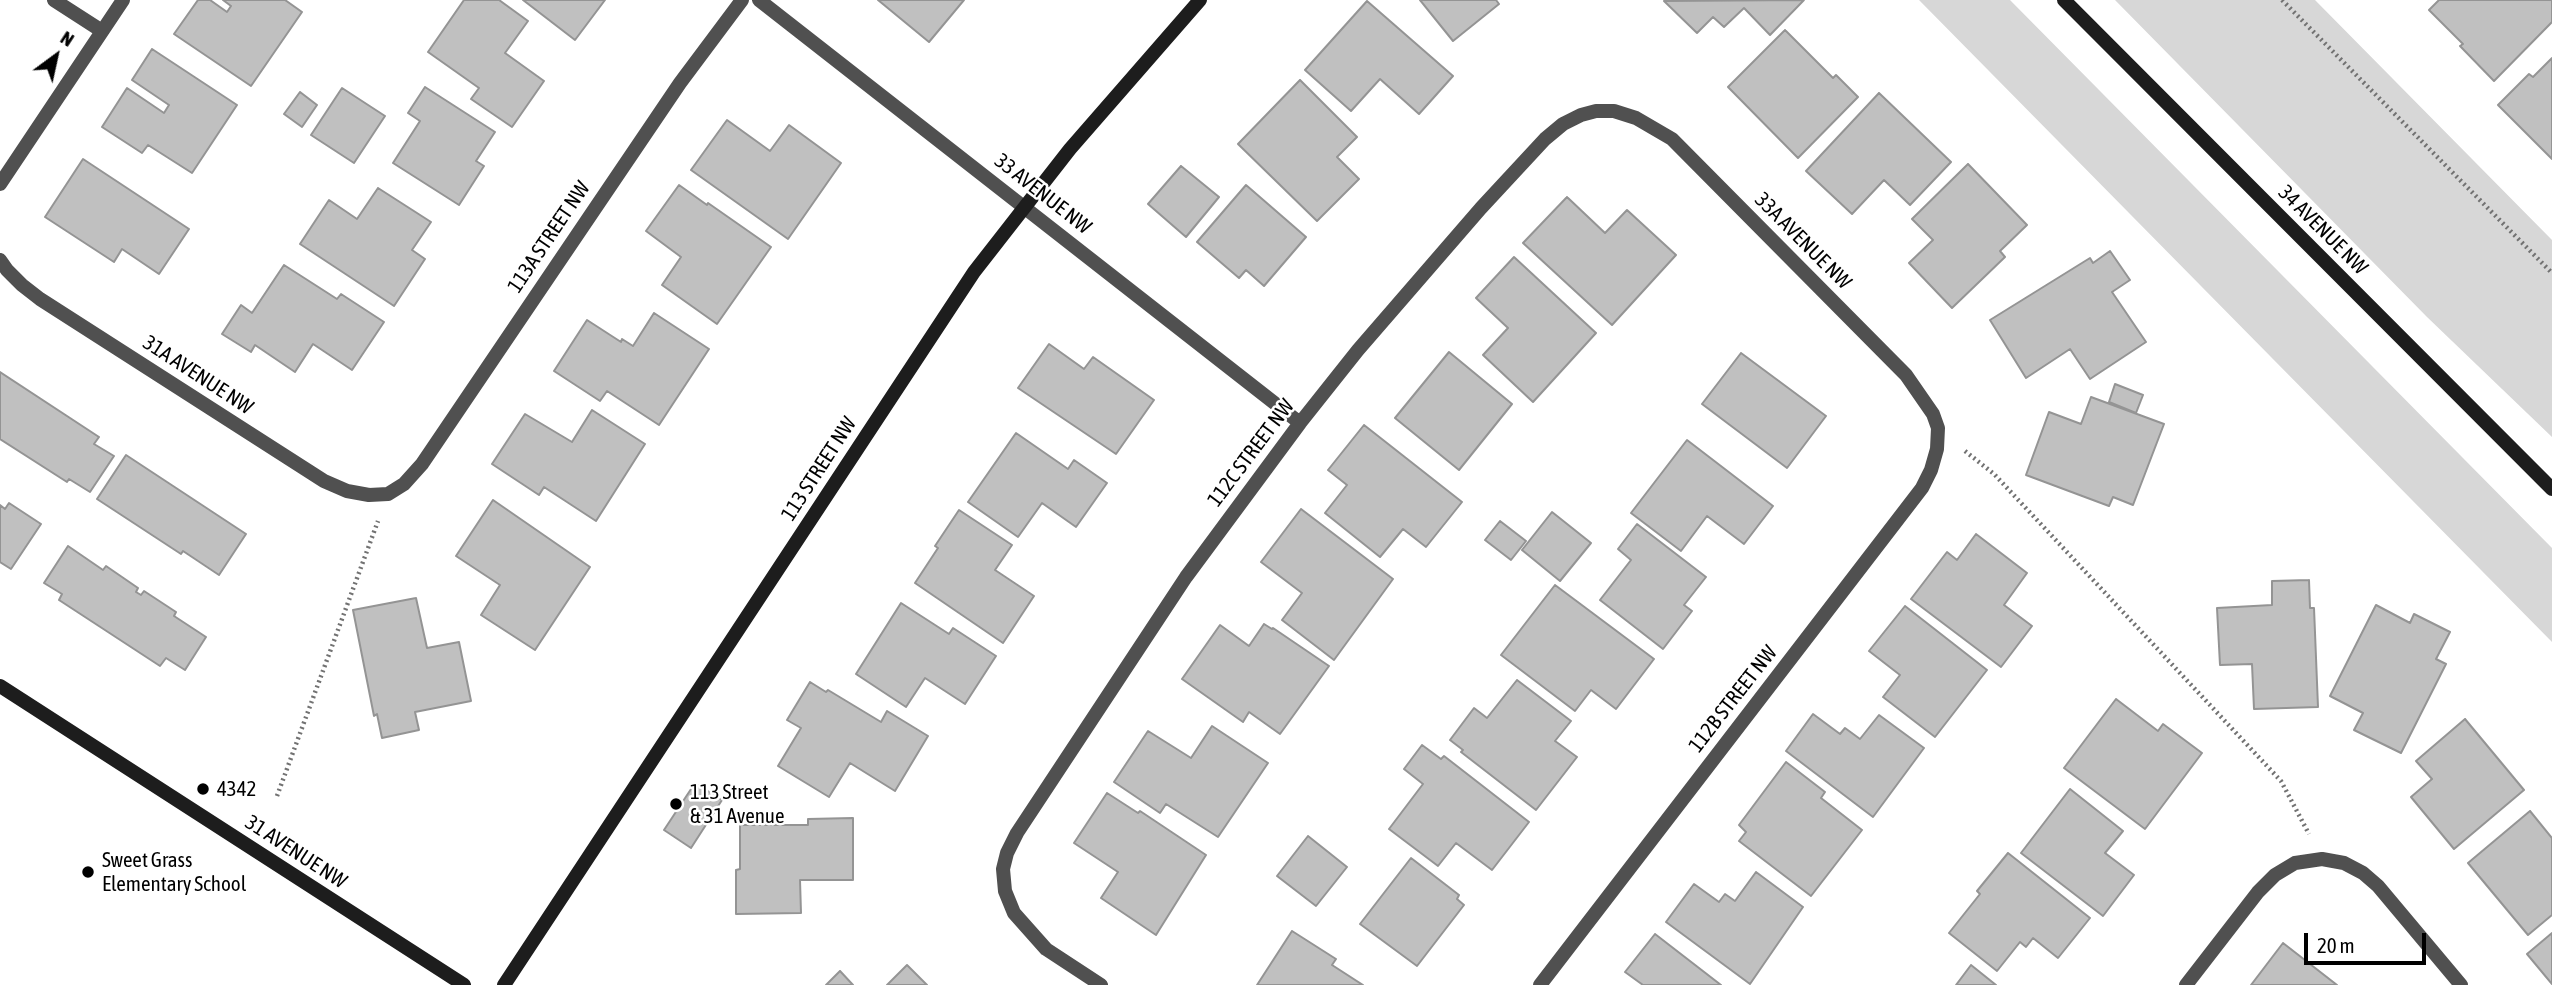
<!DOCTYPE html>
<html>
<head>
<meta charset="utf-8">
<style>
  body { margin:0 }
  #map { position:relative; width:2552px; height:985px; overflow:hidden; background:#fff; font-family:"Asap Condensed",sans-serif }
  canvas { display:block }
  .north { position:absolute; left:21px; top:21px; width:70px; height:70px; -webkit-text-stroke:5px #fff; paint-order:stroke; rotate:33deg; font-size:19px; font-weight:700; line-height:28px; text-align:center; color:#000 }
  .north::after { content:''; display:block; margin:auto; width:24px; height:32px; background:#000; clip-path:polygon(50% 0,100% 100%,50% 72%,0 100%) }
  .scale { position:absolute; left:2304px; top:933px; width:122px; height:32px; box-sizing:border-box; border:4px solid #000; border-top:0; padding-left:9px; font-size:21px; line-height:24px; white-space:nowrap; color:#000; -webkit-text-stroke:5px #fff; paint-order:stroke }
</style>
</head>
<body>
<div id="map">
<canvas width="2552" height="985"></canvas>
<div class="north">N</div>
<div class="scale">20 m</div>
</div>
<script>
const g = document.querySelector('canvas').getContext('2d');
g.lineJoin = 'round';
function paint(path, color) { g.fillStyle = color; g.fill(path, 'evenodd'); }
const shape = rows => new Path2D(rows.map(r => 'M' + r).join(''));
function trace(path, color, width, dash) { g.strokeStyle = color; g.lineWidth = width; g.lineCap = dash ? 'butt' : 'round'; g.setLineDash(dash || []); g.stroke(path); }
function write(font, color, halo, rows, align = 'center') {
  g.font = font + ' "Asap Condensed",sans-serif'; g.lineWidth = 5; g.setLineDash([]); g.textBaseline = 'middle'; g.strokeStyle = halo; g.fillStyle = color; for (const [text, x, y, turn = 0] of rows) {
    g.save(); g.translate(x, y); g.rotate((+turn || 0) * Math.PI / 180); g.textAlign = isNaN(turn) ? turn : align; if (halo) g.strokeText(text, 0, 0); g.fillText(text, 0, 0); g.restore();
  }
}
const green = shape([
  [1919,0,2010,0,2552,548,2552,642],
  [2115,0,2315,0,2552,240,2552,437,2427,317]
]);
const building = shape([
  [198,0,210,0,227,12,231,6,223,0,285,0,302,12,251,86,174,34,198,0],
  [464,0,499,0,528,21,505,53,544,81,512,127,471,99,479,88,428,52,464,0],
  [523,0,605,0,575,40,523,0],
  [878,0,964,0,929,42,878,0],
  [1420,0,1496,0,1499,4,1453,41,1420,0],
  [1804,0,1770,35,1744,8,1724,27,1713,17,1697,33,1664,1,1804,0],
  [2439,0,2552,0,2552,22,2494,81,2460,46,2463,44,2429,10,2439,0],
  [1367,1,1453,76,1419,114,1380,79,1351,111,1305,70,1367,1],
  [1785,30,1833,78,1836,75,1858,97,1798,158,1728,87,1785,30],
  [152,49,237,105,192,173,148,145,142,153,102,127,127,88,164,113,169,105,132,80,152,49],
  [2552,58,2552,159,2498,105,2529,74,2533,77,2552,58],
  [1300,80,1357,137,1337,157,1359,179,1317,221,1238,144,1300,80],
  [425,87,495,132,476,161,484,166,459,205,393,163,420,121,408,113,425,87],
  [342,88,385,116,354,163,311,135,342,88],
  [300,92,317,105,302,127,284,114,300,92],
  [1879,93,1951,162,1910,205,1884,180,1852,214,1806,171,1879,93],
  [727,120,770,151,789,125,841,163,788,239,691,170,727,120],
  [83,159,189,229,159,274,122,249,114,262,45,217,83,159],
  [1968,164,2027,225,2000,251,2005,257,1952,308,1909,263,1933,240,1912,219,1968,164],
  [1181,166,1219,197,1186,237,1148,204,1181,166],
  [679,185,707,205,708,203,771,247,717,324,662,285,681,257,646,231,679,185],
  [1246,185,1306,237,1264,286,1246,270,1239,278,1197,242,1246,185],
  [378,188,431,222,412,250,425,259,394,306,300,244,329,200,357,219,378,188],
  [1567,197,1605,233,1627,210,1676,255,1612,325,1523,243,1567,197],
  [2110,251,2130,280,2112,292,2146,342,2090,379,2070,349,2026,378,1990,320,2090,258,2093,263,2110,251],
  [1514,257,1596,333,1533,402,1483,355,1508,328,1476,298,1514,257],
  [284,265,337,299,341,294,384,322,352,370,313,344,295,372,255,345,251,352,222,334,241,305,252,313,284,265],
  [654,313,709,349,659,425,607,391,600,401,554,371,587,320,621,342,622,339,633,346,654,313],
  [1049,344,1084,369,1093,357,1154,400,1116,454,1018,388,1049,344],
  [1449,352,1512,404,1459,470,1395,418,1449,352],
  [1741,353,1826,416,1787,468,1702,404,1741,353],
  [0,372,99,437,94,444,114,456,90,492,69,479,67,482,0,439,0,372],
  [2115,384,2143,395,2136,413,2109,402,2115,384],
  [2091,397,2164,424,2133,505,2113,497,2109,506,2026,475,2049,412,2081,424,2091,397],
  [592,410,645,444,596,521,544,487,539,495,492,464,525,414,572,442,592,410],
  [1364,425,1462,502,1426,547,1403,529,1380,557,1325,513,1347,485,1328,470,1364,425],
  [1016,433,1068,469,1074,460,1107,483,1076,527,1042,503,1018,537,968,502,1016,433],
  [1687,440,1773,506,1744,544,1707,516,1681,551,1631,513,1687,440],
  [126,455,246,534,219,575,183,551,181,554,97,499,126,455],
  [493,500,590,567,535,650,481,615,500,585,456,556,493,500],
  [9,503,41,524,11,569,0,562,0,505,5,509,9,503],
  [1301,509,1393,579,1334,660,1282,620,1302,593,1261,562,1301,509],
  [959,510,1012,545,995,570,1034,596,1003,643,915,583,938,548,935,546,959,510],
  [1552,512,1591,543,1560,581,1522,550,1552,512],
  [1500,521,1526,541,1511,560,1485,540,1500,521],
  [1637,524,1706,577,1684,605,1692,611,1663,649,1600,600,1631,560,1618,549,1637,524],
  [1976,534,2027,573,2004,605,2032,626,2001,667,1911,599,1947,552,1957,560,1976,534],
  [68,546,103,570,106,566,138,588,136,592,141,595,144,591,176,612,174,616,206,637,185,670,166,658,160,666,59,600,62,594,44,583,68,546],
  [2309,580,2310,608,2314,608,2318,707,2254,709,2252,664,2220,665,2217,608,2272,605,2272,581,2309,580],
  [1555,585,1654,659,1616,709,1591,690,1575,711,1501,655,1555,585],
  [416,598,427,648,459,642,471,701,415,712,419,730,382,738,377,714,374,716,353,610,416,598],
  [901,603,949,634,953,628,996,656,965,704,925,678,906,707,856,674,901,603],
  [2376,605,2410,623,2414,614,2450,632,2436,659,2446,664,2401,753,2354,730,2363,713,2330,696,2376,605],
  [1905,606,1987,670,1935,737,1883,697,1900,675,1869,651,1905,606],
  [1264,624,1272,629,1273,628,1329,666,1280,734,1249,712,1243,722,1182,679,1220,625,1249,646,1264,624],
  [1517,680,1571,721,1555,741,1577,757,1536,810,1461,752,1463,750,1450,740,1474,708,1487,718,1517,680],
  [810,682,826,692,828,690,881,722,887,711,928,736,895,791,850,763,829,797,778,766,801,728,787,720,810,682],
  [2116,699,2158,731,2163,724,2202,753,2145,829,2064,768,2116,699],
  [1813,714,1840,734,1845,728,1860,739,1879,715,1924,748,1873,817,1786,751,1813,714],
  [2465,719,2524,790,2454,849,2411,797,2432,779,2416,761,2465,719],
  [1212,726,1268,763,1218,837,1166,804,1160,813,1114,782,1148,731,1191,758,1212,726],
  [1422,745,1441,759,1444,756,1529,822,1492,870,1456,843,1438,866,1389,829,1423,784,1404,769,1422,745],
  [1786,762,1825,792,1821,798,1862,830,1811,896,1739,841,1746,832,1739,825,1786,762],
  [695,783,722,800,691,848,664,830,695,783],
  [2070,789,2123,831,2105,853,2134,875,2103,916,2021,853,2070,789],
  [1107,793,1138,813,1140,811,1206,855,1156,935,1101,898,1118,872,1074,843,1107,793],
  [2530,811,2552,838,2552,915,2528,935,2468,863,2530,811],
  [853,818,853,880,800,880,801,913,736,914,736,870,740,869,740,825,808,825,808,819,853,818],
  [1308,836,1347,867,1316,906,1277,876,1308,836],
  [2008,853,2090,918,2058,958,2033,938,2026,947,2020,942,1997,971,1949,933,1980,894,1977,891,2008,853],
  [1411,858,1459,895,1457,899,1464,905,1417,966,1360,924,1411,858],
  [1756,872,1803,907,1750,984,1666,922,1694,884,1719,902,1725,894,1735,901,1756,872],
  [1292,931,1336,959,1332,965,1363,985,1257,985,1292,931],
  [2552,933,2552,984,2527,954,2552,933],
  [1655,934,1721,985,1643,985,1625,972,1655,934],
  [2283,943,2337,985,2251,985,2283,943],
  [907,965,927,985,887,985,907,965],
  [1971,965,1996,985,1956,985,1971,965],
  [840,971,853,985,826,985,840,971]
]);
const path = shape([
  [2282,0,2552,273],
  [1965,451,1994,474,2281,781,2309,834],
  [277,796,378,521]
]);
const street = shape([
  [54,0,102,31],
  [759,0,1300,423],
  [0,184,123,0],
  [0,260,7,270,22,285,40,299,324,481,347,491,369,495,388,494,404,484,422,464,680,83,742,0],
  [1101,985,1046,949,1014,913,1005,891,1003,869,1007,853,1017,833,1186,577,1300,423,1358,350,1481,208,1545,139,1563,124,1581,115,1596,111,1614,111,1636,118,1672,139,1906,375,1933,414,1938,428,1937,449,1931,470,1922,488,1540,985],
  [2186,985,2258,892,2275,875,2295,863,2322,859,2344,863,2363,873,2378,886,2461,985]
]);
const secondary = shape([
  [2064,0,2552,489],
  [0,686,464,985],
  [504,985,974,272,1070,149,1200,0]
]);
const markers = [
  [203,789,7,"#000"],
  [676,804,7,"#000"],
  [88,872,7,"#000"]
];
const streetNames = [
  ["33 AVENUE NW",1043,194,38],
  ["34 AVENUE NW",2323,230,45],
  ["113A STREET NW",549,237,-56],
  ["33A AVENUE NW",1803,241,45],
  ["31A AVENUE NW",198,375,33],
  ["112C STREET NW",1251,453,-53],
  ["113 STREET NW",819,469,-57],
  ["112B STREET NW",1733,699,-52],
  ["31 AVENUE NW",296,852,33]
];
const poiNames = [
  ["4342",217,789],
  ["113 Street",690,792],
  ["& 31 Avenue",690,816],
  ["Sweet Grass",102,860],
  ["Elementary School",102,884]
];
paint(green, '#d7d7d7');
paint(building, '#c0c0c0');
trace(building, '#949494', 2);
trace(path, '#727272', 4.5, [2, 3.5]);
trace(street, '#505050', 14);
trace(secondary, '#1d1d1d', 14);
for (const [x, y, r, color] of markers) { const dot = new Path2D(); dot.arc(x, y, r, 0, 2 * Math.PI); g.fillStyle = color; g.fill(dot); trace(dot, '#fff', 2.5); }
write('21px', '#000', '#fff', streetNames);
write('21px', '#000', '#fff', poiNames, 'left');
</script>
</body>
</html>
